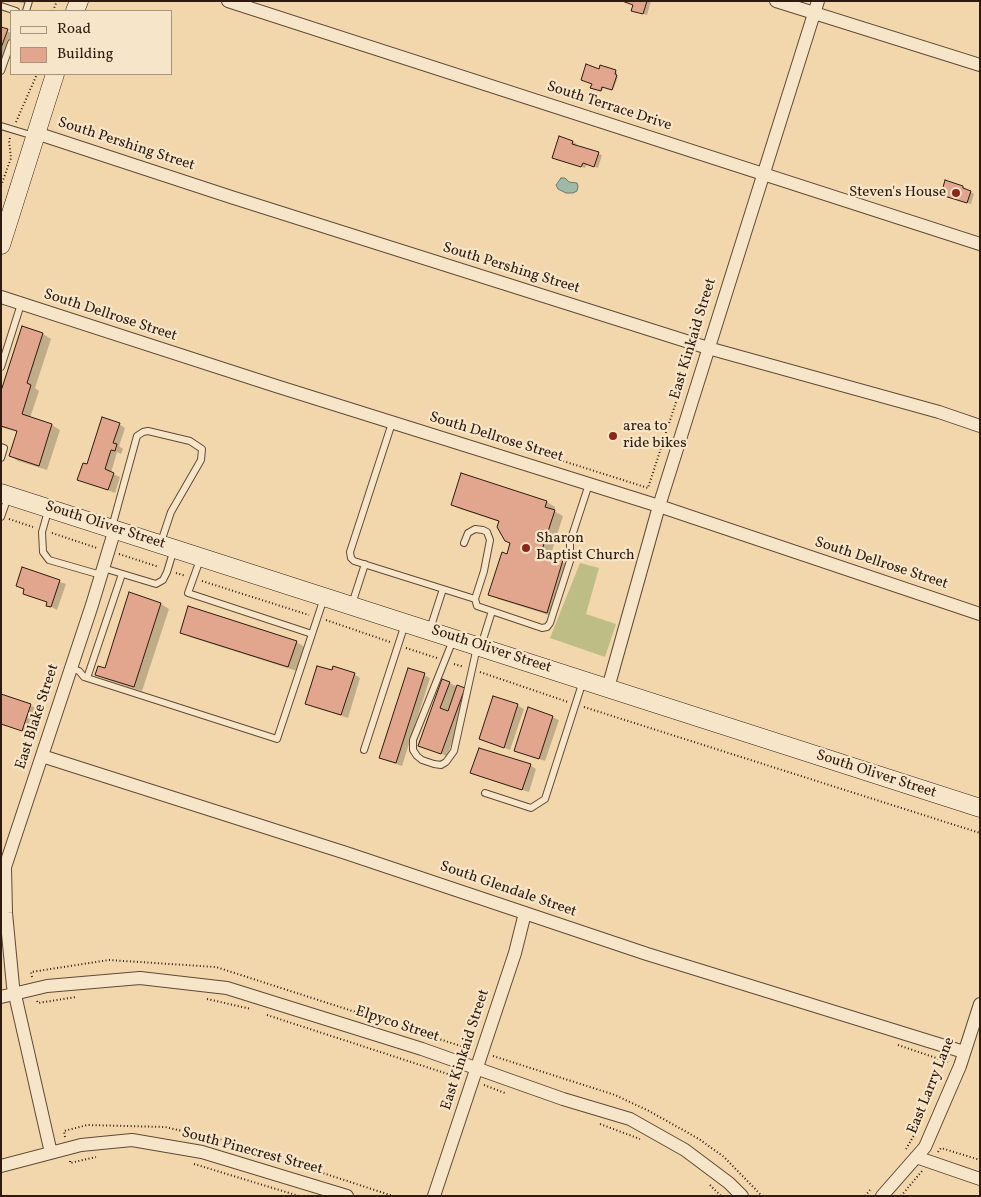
<!DOCTYPE html>
<html>
<head>
<meta charset="utf-8">
<style>
  body { margin:0 }
  #map { position:relative; width:981px; height:1197px; overflow:hidden; background:#f2d7ac; font-family:Vollkorn,serif }
  canvas { display:block }
  .frame { position:absolute; inset:0; border:2px solid #2e1b0e; pointer-events:none }
  .legend { position:absolute; left:10px; top:10px; width:162px; height:65px; box-sizing:border-box; background:#f7e5c9; border:1px solid #a7947e; margin:0; padding:6px 9px; list-style:none; font-size:15px; color:#2e1b0e }
  .legend li { display:flex; align-items:center; gap:10px; height:25px }
  .legend b { width:25px; border:1px solid #a7947e }
</style>
</head>
<body>
<div id="map">
<canvas width="981" height="1197"></canvas>
<div class="frame"></div>
<ul class="legend">
<li><b style="height:6px;background:#f7e5c9"></b>Road</li>
<li><b style="height:14px;background:#e2a68e"></b>Building</li>
</ul>
</div>
<script>
const g = document.querySelector('canvas').getContext('2d');
g.lineJoin = 'round';
function paint(path, color) { g.fillStyle = color; g.fill(path, 'evenodd'); }
const shape = rows => new Path2D(rows.map(r => 'M' + r).join(''));
function trace(path, color, width, dash) { g.strokeStyle = color; g.lineWidth = width; g.lineCap = dash ? 'butt' : 'round'; g.setLineDash(dash || []); g.stroke(path); }
function write(font, color, halo, rows, align = 'center') {
  g.font = font + ' Vollkorn,serif'; g.lineWidth = 4.5; g.setLineDash([]); g.textBaseline = 'middle'; g.strokeStyle = halo; g.fillStyle = color; for (const [text, x, y, turn = 0] of rows) {
    g.save(); g.translate(x, y); g.rotate((+turn || 0) * Math.PI / 180); g.textAlign = isNaN(turn) ? turn : align; if (halo) g.strokeText(text, 0, 0); g.fillText(text, 0, 0); g.restore();
  }
}
const green = shape([
  [580,563,599,568,586,614,616,624,605,657,550,638]
]);
const water = shape([
  [561,178,565,178,569,182,577,183,578,186,577,191,573,193,566,193,558,189,556,185,561,178]
]);
const shadow = shape([
  [15,1,26,1,25,4],
  [623,1,651,1,647,15,637,12,634,5],
  [1,29,11,33,11,48,8,59,1,57],
  [600,70,617,72,616,76,618,77,613,90,604,86,602,91,593,88],
  [560,138,573,142,577,144,576,147,602,155,598,168,587,164,585,168,557,160],
  [963,187,974,194,971,204,946,196],
  [43,334,51,339,35,388,39,391,30,418,52,425,60,430,47,470,18,461,10,456,18,432,1,427,1,395],
  [119,424,125,428,119,446,123,449,121,454,117,452,111,473,120,477,115,493,79,479],
  [461,475,547,502,555,507,554,511,563,516,550,557,571,566,555,617,498,599,490,594,508,555,511,543,500,522,460,509,452,505],
  [23,568,66,584,57,610,48,605,49,603,24,593,25,590,17,585],
  [130,594,161,604,169,609,142,691,105,679,97,674,105,670],
  [181,632,296,642,305,647,297,671,190,637],
  [333,672,354,674,360,678,348,718,313,707,307,703],
  [424,675,430,678,402,766,387,761,381,757],
  [449,683,470,692,447,756,420,745],
  [1,695,37,708,29,733,1,724],
  [517,705,524,709,510,750,480,739],
  [552,717,559,720,545,761,515,750],
  [530,765,536,769,529,792,478,776,472,772]
]);
const building = shape([
  [622,1,647,1,643,14,631,11,633,5,622,1],
  [1,27,8,29,1,48,1,27],
  [586,64,599,69,600,65,616,70,615,74,617,75,612,90,602,87,601,91,590,88,592,84,581,80,586,64],
  [559,136,573,141,572,144,599,152,594,167,583,163,581,167,552,158,559,136],
  [945,180,963,186,963,188,971,191,967,203,941,195,945,180],
  [22,326,43,333,27,383,31,385,22,414,52,424,39,466,9,456,17,431,1,426,1,391,22,326],
  [102,417,120,423,113,443,117,444,115,451,111,450,105,469,114,473,108,490,77,480,83,463,87,464,102,417],
  [461,473,547,501,545,507,555,510,541,553,563,560,547,613,488,595,502,552,507,554,510,543,505,541,497,527,499,521,451,505,461,473],
  [22,567,60,580,51,607,46,606,47,602,23,594,24,589,16,586,22,567],
  [129,592,161,603,134,687,95,675,98,666,105,668,129,592],
  [188,606,297,641,288,667,180,633,188,606],
  [317,666,332,670,333,666,355,673,341,715,305,704,317,666],
  [408,668,425,673,396,763,379,758,408,668],
  [442,679,450,682,440,708,448,711,457,685,465,688,441,754,418,746,442,679],
  [1,694,31,704,22,731,1,724,1,694],
  [493,696,518,704,504,748,479,739,493,696],
  [528,707,553,716,539,759,514,751,528,707],
  [479,748,531,764,522,790,470,773,479,748]
]);
const path = shape([
  [53,11,57,1],
  [16,122,37,74],
  [1,186,11,158,9,141,10,138],
  [563,461,648,488,691,356,690,356],
  [9,519,33,527],
  [52,533,97,548],
  [119,554,159,567],
  [176,573,186,576],
  [202,581,309,615],
  [326,620,390,642],
  [406,648,437,658],
  [454,664,464,667],
  [480,672,568,702],
  [584,707,980,833],
  [32,977,31,972,109,960,216,967,470,1049],
  [207,999,251,1009],
  [37,1001,38,1003,76,997],
  [267,1015,460,1078],
  [898,1045,948,1062],
  [493,1056,615,1095,649,1111,699,1139,724,1157,762,1196],
  [484,1085,505,1093],
  [600,1124,640,1139],
  [65,1137,64,1131,87,1125,165,1127,222,1140,393,1196],
  [906,1149,920,1125],
  [938,1152,941,1148,980,1160],
  [70,1161,70,1163,96,1157],
  [194,1164,299,1196],
  [710,1185,721,1196],
  [865,1196,870,1190],
  [901,1196,922,1171]
]);
const service = shape([
  [1,6,16,11],
  [26,11,29,1],
  [1,71,11,43],
  [1,126,34,136],
  [1,367,21,304],
  [392,423,350,552,351,558,354,561,475,599],
  [1,447,4,448,1,458],
  [48,511,42,532,43,552,49,560,101,575],
  [1,517,8,497],
  [112,527,137,436,143,432,148,431,190,441,202,449,201,460,171,512,161,542],
  [464,543,468,533,475,529,483,530,487,532,490,540,484,571,475,599,477,606,542,628,547,627,550,623,570,561,570,542,589,484],
  [201,557,188,593,312,634],
  [103,568,156,584,163,580,167,572,174,549],
  [352,604,365,564],
  [430,629,443,589],
  [453,640,413,740,413,750,417,756,422,760,434,764,441,765,446,762,454,751,477,647],
  [481,646,492,611],
  [71,668,79,671,84,677,277,739,324,598],
  [87,678,122,574],
  [364,750,405,624],
  [485,793,531,808,545,799,583,681]
]);
const minor = shape([
  [228,1,980,244],
  [776,1,980,65],
  [36,133,231,197,708,348,939,412,980,426],
  [1,297,276,386,659,506,980,614],
  [608,688,659,506,818,1],
  [42,756,346,853,647,954,964,1052],
  [1,997,47,986,140,978,227,988,422,1049,563,1099,630,1119,685,1150,729,1183,742,1196],
  [51,1153,13,986,6,913,5,867,92,605,115,529],
  [916,1157,980,1179],
  [1,1166,81,1145,132,1140,202,1152,347,1196],
  [434,1196,515,953,525,913],
  [882,1196,925,1147,960,1066,980,1004]
]);
const secondary = shape([
  [75,11,79,1],
  [1,245,55,74],
  [1,493,980,808]
]);
const markers = [
  [956,193,5,"#8f2418"],
  [613,436,5,"#8f2418"],
  [526,548,5,"#8f2418"]
];
const streetNames = [
  ["South Terrace Drive",609,107,18],
  ["South Pershing Street",126,145,18],
  ["South Pershing Street",511,269,17],
  ["South Dellrose Street",110,316,18],
  ["East Kinkaid Street",694,339,-73],
  ["South Dellrose Street",496,438,17],
  ["South Oliver Street",105,526,18],
  ["South Dellrose Street",881,564,18],
  ["South Oliver Street",491,650,18],
  ["East Blake Street",38,717,-72],
  ["South Oliver Street",876,775,18],
  ["South Glendale Street",508,890,19],
  ["Elpyco Street",397,1025,18],
  ["East Kinkaid Street",466,1050,-72],
  ["East Larry Lane",932,1086,-68],
  ["South Pinecrest Street",252,1152,15]
];
const poiNames = [
  ["Steven's House",946,193,"right"],
  ["area to",623,427],
  ["ride bikes",623,444],
  ["Sharon",536,539],
  ["Baptist Church",536,556]
];
paint(green, '#bfbd86');
paint(water, '#9cbaa7');
trace(water, '#707a6a', 1);
paint(shadow, '#0003');
paint(building, '#e2a68e');
trace(building, '#2e1b0e', 1);
trace(service, '#5f4a36', 8);
trace(minor, '#5f4a36', 14);
trace(secondary, '#2e1b0e', 19);
trace(path, '#2e1b0e', 2, [1, 2.5]);
trace(service, '#f7e5c9', 6);
trace(minor, '#f7e5c9', 12);
trace(secondary, '#f7e5c9', 18);
for (const [x, y, r, color] of markers) { const dot = new Path2D(); dot.arc(x, y, r, 0, 2 * Math.PI); g.fillStyle = color; g.fill(dot); trace(dot, '#f7e5c9', 2); }
write('15px', '#2e1b0e', '#f7e5c9', streetNames);
write('15px', '#2e1b0e', '#f7e5c9', poiNames, 'left');
</script>
</body>
</html>
